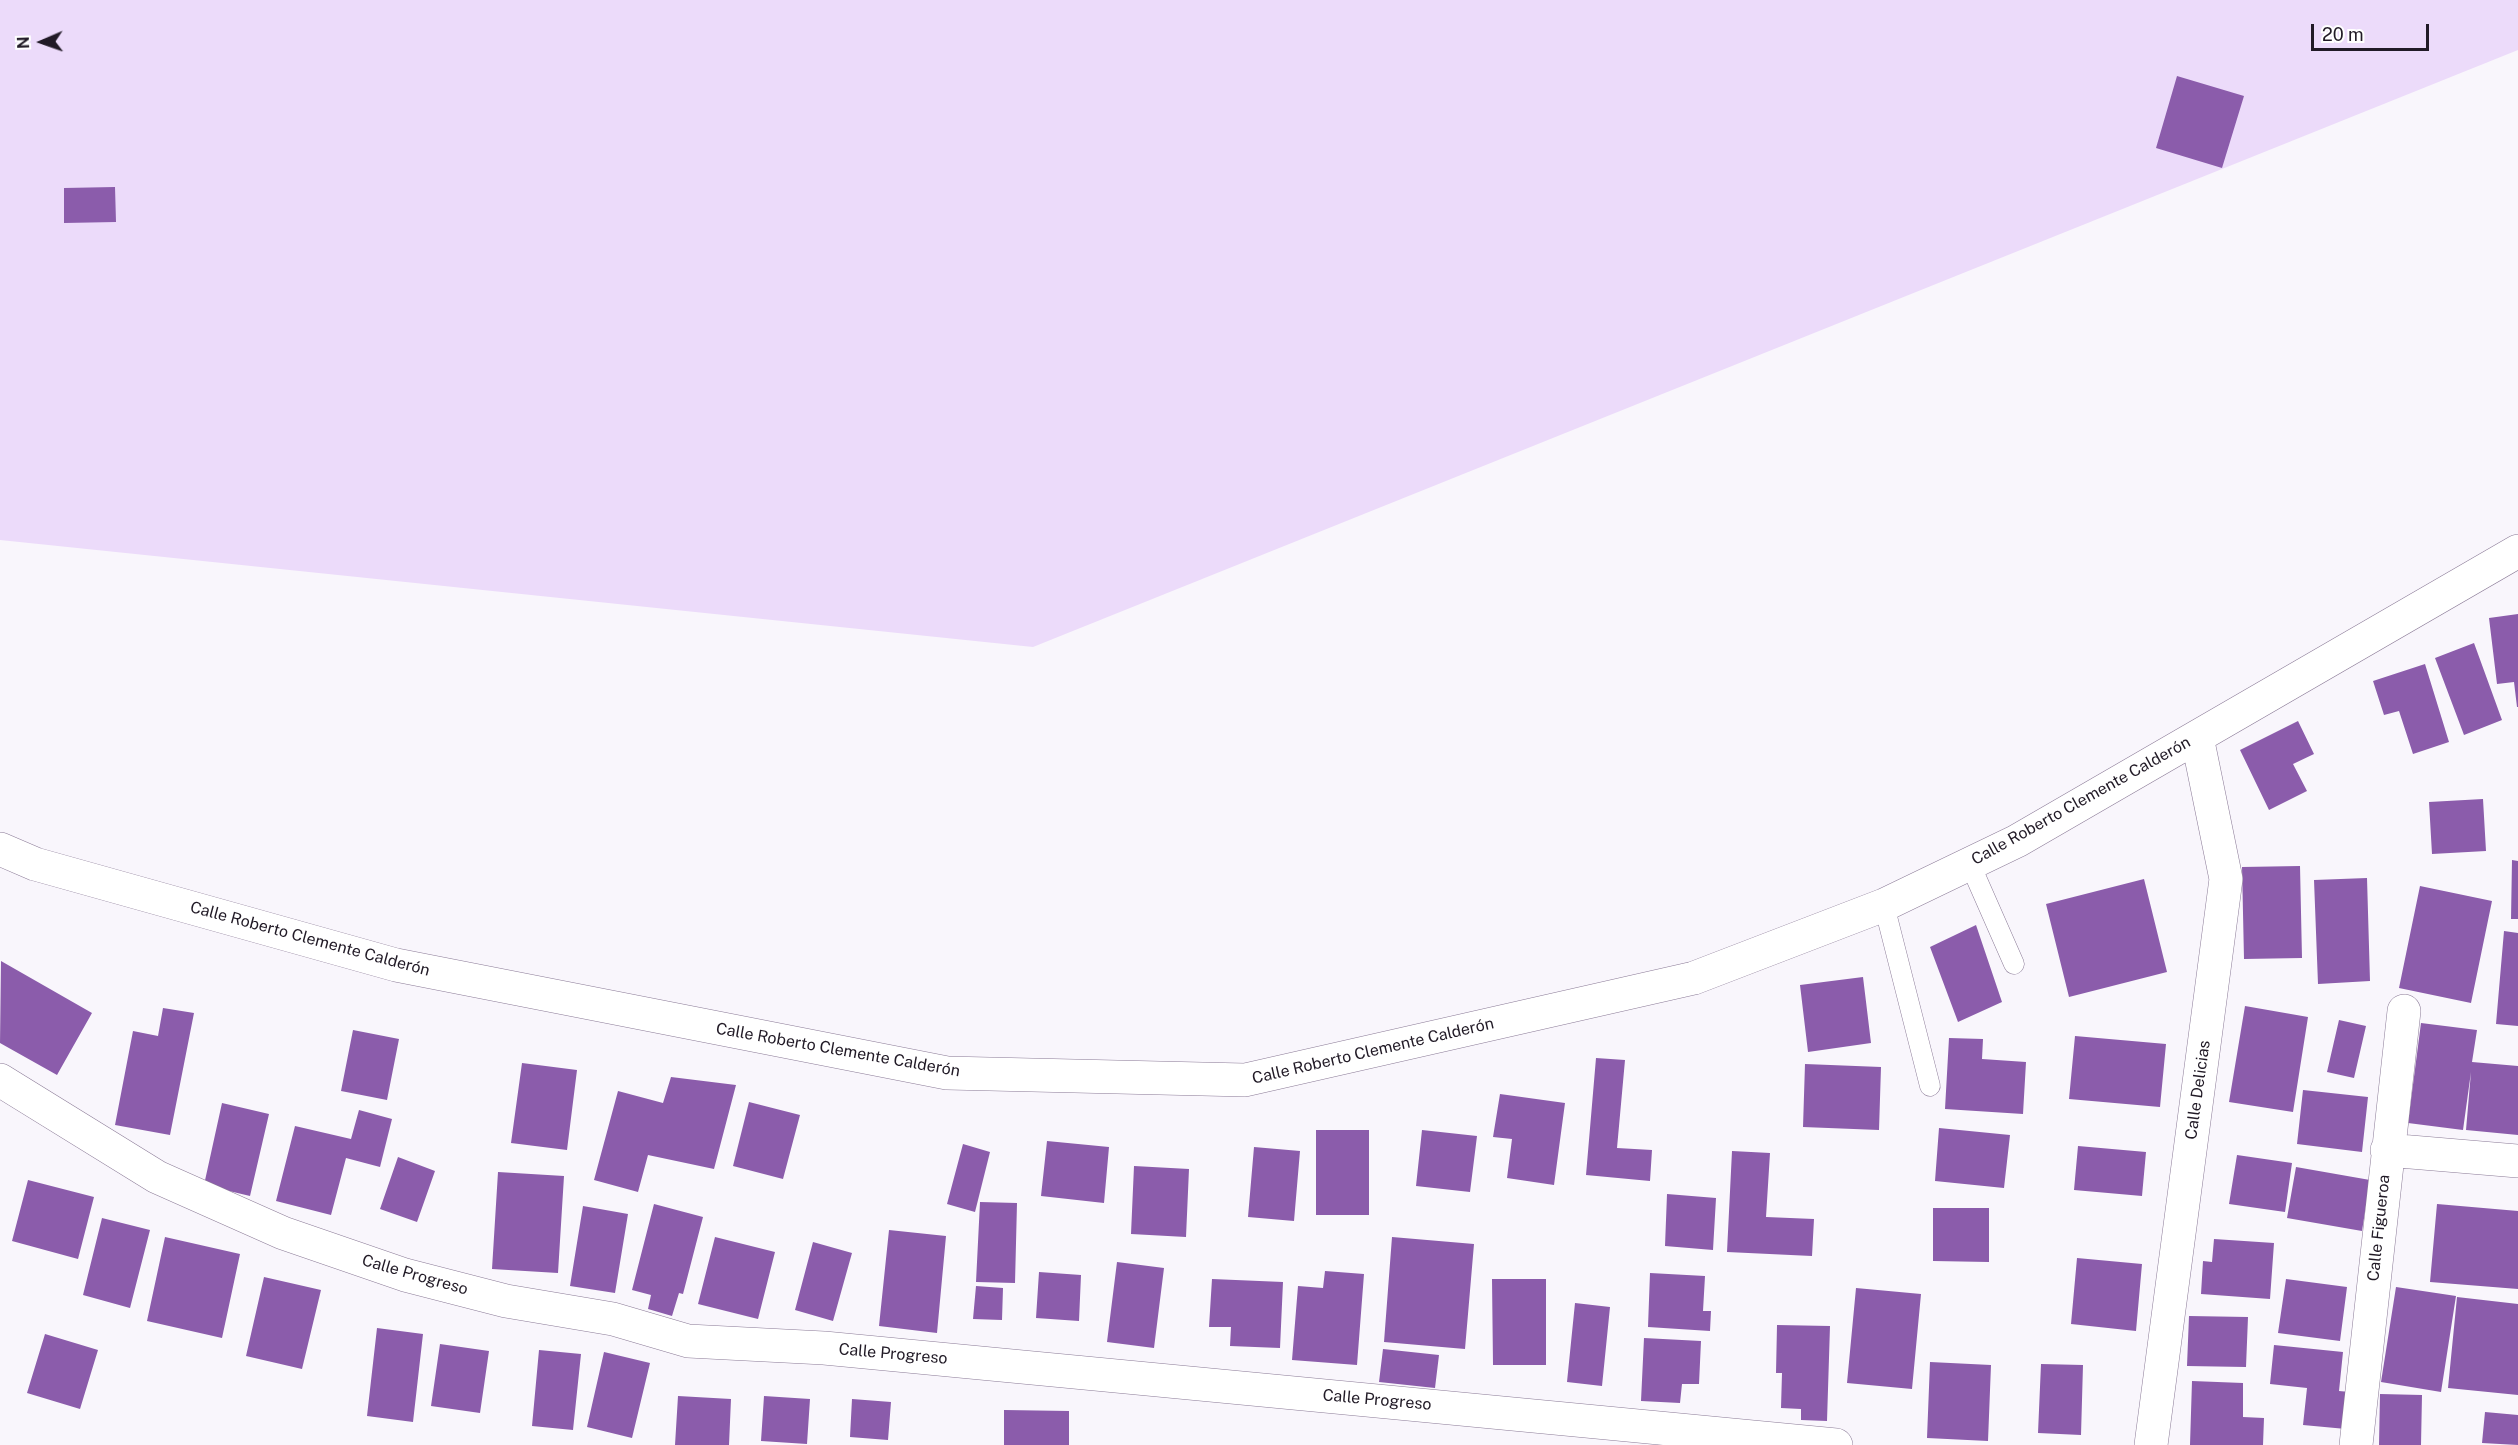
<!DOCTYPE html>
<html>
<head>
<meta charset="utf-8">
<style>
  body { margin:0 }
  #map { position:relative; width:2518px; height:1445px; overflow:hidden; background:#f9f6fc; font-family:"Public Sans",sans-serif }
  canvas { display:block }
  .north { position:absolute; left:12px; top:12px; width:60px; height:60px; -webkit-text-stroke:4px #fff; paint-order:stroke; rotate:268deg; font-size:16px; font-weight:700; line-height:24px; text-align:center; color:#211a26 }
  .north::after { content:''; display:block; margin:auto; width:21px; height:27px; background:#211a26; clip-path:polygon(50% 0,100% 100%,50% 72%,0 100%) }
  .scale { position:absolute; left:2311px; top:24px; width:118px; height:27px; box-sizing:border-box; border:3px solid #211a26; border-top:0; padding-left:8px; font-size:18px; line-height:21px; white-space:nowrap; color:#211a26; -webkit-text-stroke:4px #fff; paint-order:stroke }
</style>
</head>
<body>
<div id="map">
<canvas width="2518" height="1445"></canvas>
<div class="north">N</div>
<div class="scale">20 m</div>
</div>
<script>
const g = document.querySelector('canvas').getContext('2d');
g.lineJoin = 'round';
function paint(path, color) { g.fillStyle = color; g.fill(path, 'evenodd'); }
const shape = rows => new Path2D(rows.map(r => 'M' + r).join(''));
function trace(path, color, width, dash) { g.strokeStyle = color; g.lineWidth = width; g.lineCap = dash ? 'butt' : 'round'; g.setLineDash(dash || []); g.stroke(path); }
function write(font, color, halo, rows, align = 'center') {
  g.font = font + ' "Public Sans",sans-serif'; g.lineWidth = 6; g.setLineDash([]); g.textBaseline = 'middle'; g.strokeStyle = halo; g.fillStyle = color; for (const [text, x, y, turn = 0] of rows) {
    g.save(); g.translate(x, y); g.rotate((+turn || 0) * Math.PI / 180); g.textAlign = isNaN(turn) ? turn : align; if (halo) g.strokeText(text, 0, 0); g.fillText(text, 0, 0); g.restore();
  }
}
const green = shape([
  [0,0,2518,0,2518,50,1033,647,0,540]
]);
const building = shape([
  [2177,76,2244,96,2222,168,2156,148],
  [115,187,116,222,64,223,64,188],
  [2518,614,2518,707,2517,707,2514,682,2497,684,2489,618],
  [2474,643,2502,720,2464,735,2435,658],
  [2425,664,2449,742,2413,754,2399,711,2384,715,2373,681],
  [2298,721,2314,754,2293,764,2307,791,2269,810,2240,750],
  [2483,799,2486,851,2432,854,2429,802],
  [2512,860,2518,861,2518,919,2511,919],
  [2300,866,2302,958,2244,959,2242,867],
  [2367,878,2370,981,2318,984,2314,880],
  [2144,879,2167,972,2069,997,2046,904],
  [2420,886,2492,901,2471,1003,2399,988],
  [1976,925,2002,1002,1958,1022,1930,947],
  [2504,931,2518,933,2518,1026,2496,1024],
  [1,961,92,1013,57,1075,0,1043],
  [1863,977,1871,1043,1808,1052,1800,985],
  [2245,1006,2308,1017,2293,1112,2229,1102],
  [163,1008,194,1013,170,1135,115,1125,133,1031,158,1036],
  [2339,1020,2366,1026,2354,1078,2327,1072],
  [2421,1023,2477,1030,2472,1062,2518,1066,2518,1135,2466,1130,2471,1072,2463,1130,2408,1123],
  [353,1030,399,1039,387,1100,341,1091],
  [2075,1036,2166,1044,2160,1107,2069,1099],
  [1949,1038,1983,1039,1982,1059,2026,1062,2023,1114,1945,1109],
  [1596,1058,1625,1060,1617,1148,1652,1150,1650,1181,1586,1175],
  [522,1063,577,1070,567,1150,511,1143],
  [1805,1064,1881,1067,1879,1130,1803,1127],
  [671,1077,736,1085,714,1169,648,1155,638,1192,594,1180,618,1091,663,1103],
  [2303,1090,2368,1097,2362,1152,2297,1144],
  [1500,1094,1565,1103,1554,1185,1507,1178,1512,1139,1493,1137],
  [749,1102,800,1115,783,1179,733,1166],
  [222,1103,269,1114,250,1196,204,1185],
  [359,1110,392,1119,380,1167,346,1158,331,1215,276,1201,295,1126,351,1139],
  [1939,1128,2010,1135,2004,1188,1935,1181],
  [1316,1130,1369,1130,1369,1215,1316,1215],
  [1422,1130,1477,1136,1470,1192,1416,1186],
  [1047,1141,1109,1147,1104,1203,1041,1196],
  [963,1144,990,1152,975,1212,947,1204],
  [2078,1146,2146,1152,2142,1196,2074,1190],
  [1254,1147,1300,1151,1294,1221,1248,1217],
  [1732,1151,1770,1153,1766,1217,1814,1219,1812,1256,1727,1252],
  [2237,1155,2292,1163,2285,1212,2229,1204],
  [398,1157,435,1171,417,1222,380,1209],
  [1134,1166,1189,1169,1186,1237,1131,1234],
  [2296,1167,2370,1180,2362,1231,2287,1218],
  [498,1172,564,1176,558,1273,492,1269],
  [28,1180,94,1197,78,1259,12,1241],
  [1667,1194,1716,1198,1713,1250,1665,1246],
  [980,1202,1017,1203,1015,1283,976,1282],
  [654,1204,703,1217,683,1294,679,1293,672,1316,648,1309,651,1295,632,1290],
  [2437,1204,2518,1211,2518,1289,2430,1282],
  [583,1206,628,1214,615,1293,570,1286],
  [1933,1208,1989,1208,1989,1262,1933,1261],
  [102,1218,150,1230,130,1308,83,1295],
  [889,1230,946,1236,937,1333,879,1326],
  [165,1237,240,1254,222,1338,147,1321],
  [715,1237,775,1252,758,1319,698,1304],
  [1392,1237,1474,1244,1465,1349,1384,1342],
  [2214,1239,2274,1243,2270,1299,2201,1294,2203,1261,2212,1262],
  [813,1242,852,1253,833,1321,795,1310],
  [2077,1258,2142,1264,2136,1331,2071,1324],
  [1117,1262,1164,1268,1154,1348,1107,1342],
  [1325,1271,1364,1274,1357,1365,1292,1360,1298,1286,1323,1288],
  [1039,1272,1081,1275,1079,1321,1036,1318],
  [1650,1273,1705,1276,1703,1311,1711,1311,1710,1331,1648,1327],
  [264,1277,321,1290,302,1369,246,1356],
  [1212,1279,1283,1282,1280,1348,1230,1346,1231,1327,1209,1327],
  [1492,1279,1546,1279,1546,1365,1493,1365],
  [2286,1279,2347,1287,2340,1341,2278,1333],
  [976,1286,1003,1288,1002,1320,973,1319],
  [2396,1287,2456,1296,2441,1392,2381,1382],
  [1856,1288,1921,1294,1912,1389,1847,1383],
  [2457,1297,2518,1304,2518,1395,2448,1388],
  [1575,1303,1610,1307,1602,1386,1567,1382],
  [2189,1316,2248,1317,2246,1367,2187,1366],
  [1777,1325,1830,1326,1827,1421,1801,1420,1801,1409,1781,1408,1782,1373,1776,1373],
  [377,1328,423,1334,413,1422,367,1416],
  [45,1334,98,1350,80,1409,27,1393],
  [1644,1338,1701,1341,1699,1384,1682,1384,1680,1403,1641,1401],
  [440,1344,489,1351,480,1413,431,1406],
  [2274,1345,2343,1352,2339,1391,2350,1392,2346,1429,2303,1425,2307,1388,2270,1384],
  [1383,1349,1439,1355,1435,1388,1379,1382],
  [539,1350,581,1354,573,1430,532,1426],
  [604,1352,650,1363,632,1438,587,1427],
  [1930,1362,1991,1365,1988,1441,1927,1438],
  [2041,1364,2083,1365,2081,1435,2038,1433],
  [2192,1381,2243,1383,2243,1417,2264,1418,2263,1445,2190,1445],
  [2380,1394,2422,1395,2421,1445,2379,1445],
  [678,1396,731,1399,729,1445,675,1445],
  [764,1396,810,1399,807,1444,761,1441],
  [852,1399,891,1402,888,1440,850,1437],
  [1004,1410,1069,1411,1069,1445,1004,1445],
  [2485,1412,2518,1415,2518,1445,2482,1443]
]);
const service = shape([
  [1970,864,2014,964],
  [1884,905,1930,1086]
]);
const minor = shape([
  [0,849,35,864,396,965,947,1073,1245,1080,1694,978,1884,905,2017,841,2518,551],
  [0,1080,157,1177,283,1233,405,1275,506,1301,613,1319,688,1341,824,1348,1836,1445],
  [2387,1150,2518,1161],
  [2151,1445,2226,879,2197,737],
  [2356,1445,2404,1011]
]);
const streetNames = [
  ["Calle Roberto Clemente Calderón",2081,801,-29],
  ["Calle Roberto Clemente Calderón",310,939,15],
  ["Calle Roberto Clemente Calderón",838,1050,10],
  ["Calle Roberto Clemente Calderón",1373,1051,-13],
  ["Calle Delicias",2198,1090,-82],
  ["Calle Figueroa",2379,1228,-84],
  ["Calle Progreso",415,1275,16],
  ["Calle Progreso",893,1354,5],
  ["Calle Progreso",1377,1400,5]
];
paint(green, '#ecdbfa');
paint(building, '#8b5cab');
trace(service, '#8b7b97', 21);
trace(minor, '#8b7b97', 34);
trace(service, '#fff', 20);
trace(minor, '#fff', 33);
write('16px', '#211a26', '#fff', streetNames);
</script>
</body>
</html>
